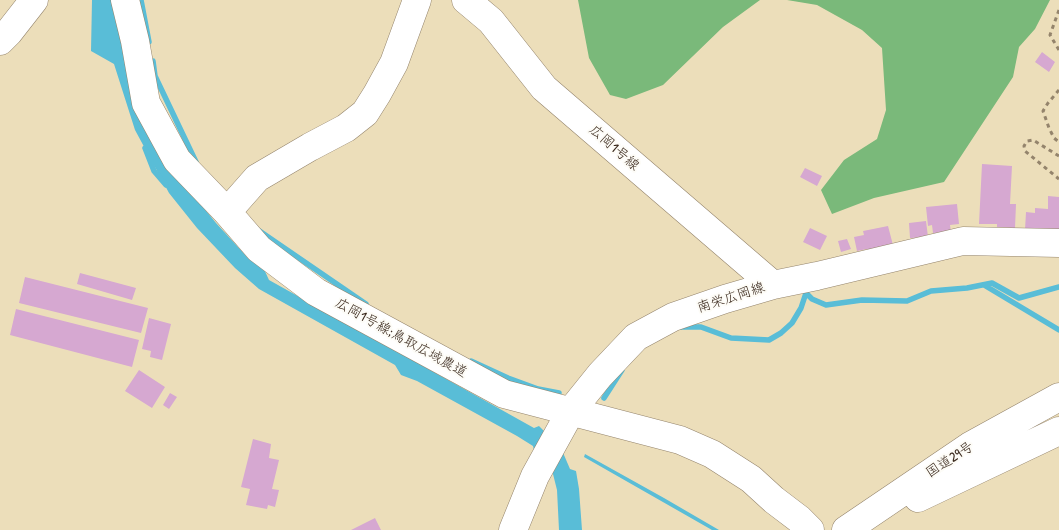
<!DOCTYPE html>
<html>
<head>
<meta charset="utf-8">
<style>
  body { margin:0 }
  canvas { display:block; background:#ecdeba }
</style>
</head>
<body>
<canvas width="1059" height="530"></canvas>
<script>
const g = document.querySelector('canvas').getContext('2d');
g.lineJoin = 'round';
function paint(path, color) { g.fillStyle = color; g.fill(path, 'evenodd'); }
const shape = rows => new Path2D(rows.map(r => 'M' + r).join(''));
function trace(path, color, width, dash) { g.strokeStyle = color; g.lineWidth = width; g.lineCap = dash ? 'butt' : 'round'; g.setLineDash(dash || []); g.stroke(path); }
function write(font, color, halo, rows, align = 'center') {
  g.font = font + ' "Patrick Hand","Klee One",sans-serif'; g.lineWidth = 4; g.setLineDash([]); g.textBaseline = 'middle'; g.strokeStyle = halo; g.fillStyle = color; for (const [text, x, y, turn = 0] of rows) {
    g.save(); g.translate(x, y); g.rotate((+turn || 0) * Math.PI / 180); g.textAlign = isNaN(turn) ? turn : align; if (halo) g.strokeText(text, 0, 0); g.fillText(text, 0, 0); g.restore();
  }
}
const forest = shape([
  [578,0,760,0,723,27,663,85,626,99,610,95,589,58],
  [787,0,1050,0,1035,29,1019,47,1013,77,944,182,874,198,832,214,821,190,844,160,877,139,886,110,882,48,862,30,817,5]
]);
const water = shape([
  [92,0,115,0,199,202,216,223,249,259,253,257,263,267,269,280,534,428,539,426,561,448,570,469,576,471,579,489,582,530,559,530,557,490,552,470,535,454,533,446,517,436,417,381,401,375,395,365,259,289,235,268,197,228,169,193,135,130,114,64,91,51],
  [585,454,664,498,719,530,712,530,584,457]
]);
const stream = shape([
  [141,0,149,42],
  [153,61,155,76,196,162],
  [145,148,154,171,166,185],
  [258,230,366,304],
  [984,285,1059,330],
  [680,327,701,327,731,338,769,340,781,333,792,323,801,308,806,293,812,299,826,305,862,300,907,301,931,291,967,288,992,283,1019,298,1059,287],
  [471,361,508,378,538,389,559,393],
  [604,398,622,370]
]);
const building = shape([
  [1042,52,1055,62,1049,72,1035,62],
  [982,164,1012,166,1010,204,1016,204,1015,228,997,227,997,224,979,224],
  [805,168,822,176,817,186,800,177],
  [1048,196,1059,197,1059,231,1025,230,1026,212,1035,213,1035,208,1048,209],
  [957,204,959,224,950,225,951,232,933,233,932,225,928,226,926,207],
  [926,221,928,237,910,238,909,223],
  [888,226,893,245,867,252,867,249,857,251,854,237,864,235,863,231],
  [810,228,827,236,820,250,803,242],
  [847,239,851,249,841,252,838,241],
  [80,273,136,288,132,300,77,284],
  [25,277,148,308,141,333,19,303],
  [16,309,139,340,132,367,10,335],
  [149,318,171,324,162,360,150,357,151,351,142,349],
  [139,370,165,387,152,408,125,391],
  [170,393,177,397,169,409,163,405],
  [253,439,271,444,269,458,279,460,272,489,279,490,275,507,268,505,267,509,246,505,250,489,241,487],
  [375,518,381,530,351,530]
]);
const path = shape([
  [1059,10,1050,35,1059,50],
  [1059,90,1048,103,1043,111,1049,128,1054,138,1059,142],
  [1059,156,1033,140,1027,141,1024,146,1025,151,1059,179]
]);
const minor = shape([
  [125,0,135,41,146,103,177,160,227,212,259,249,316,292,504,394,680,440,712,454,751,479,774,500,799,519,810,530],
  [466,0,491,21,544,88,773,285],
  [0,41,9,32,34,0],
  [227,212,257,178,310,147,346,128,365,113,377,94,394,63,417,0],
  [513,530,535,476,571,411,600,375,636,337,673,317,725,299,773,285,817,276,963,241,1059,243]
]);
const highway = shape([
  [918,498,1059,431],
  [846,530,970,446,1059,397]
]);
const streetNames = [
  ["広岡1号線",614,148,41],
  ["南栄広岡線",731,298,-18],
  ["広岡1号線;鳥取広域農道",401,338,29],
  ["国道29号",950,460,-33]
];
paint(forest, '#7ab97a');
paint(water, '#59bdd7');
trace(stream, '#59bdd7', 5.5);
paint(building, '#d6a8d1');
trace(minor, '#94846c', 29);
trace(highway, '#94846c', 29);
trace(path, '#94846c', 3, [4, 4]);
trace(minor, '#fff', 28);
trace(highway, '#fff', 28);
write('14px', '#3b2a1e', '#fdfcf7', streetNames);
</script>
</body>
</html>
